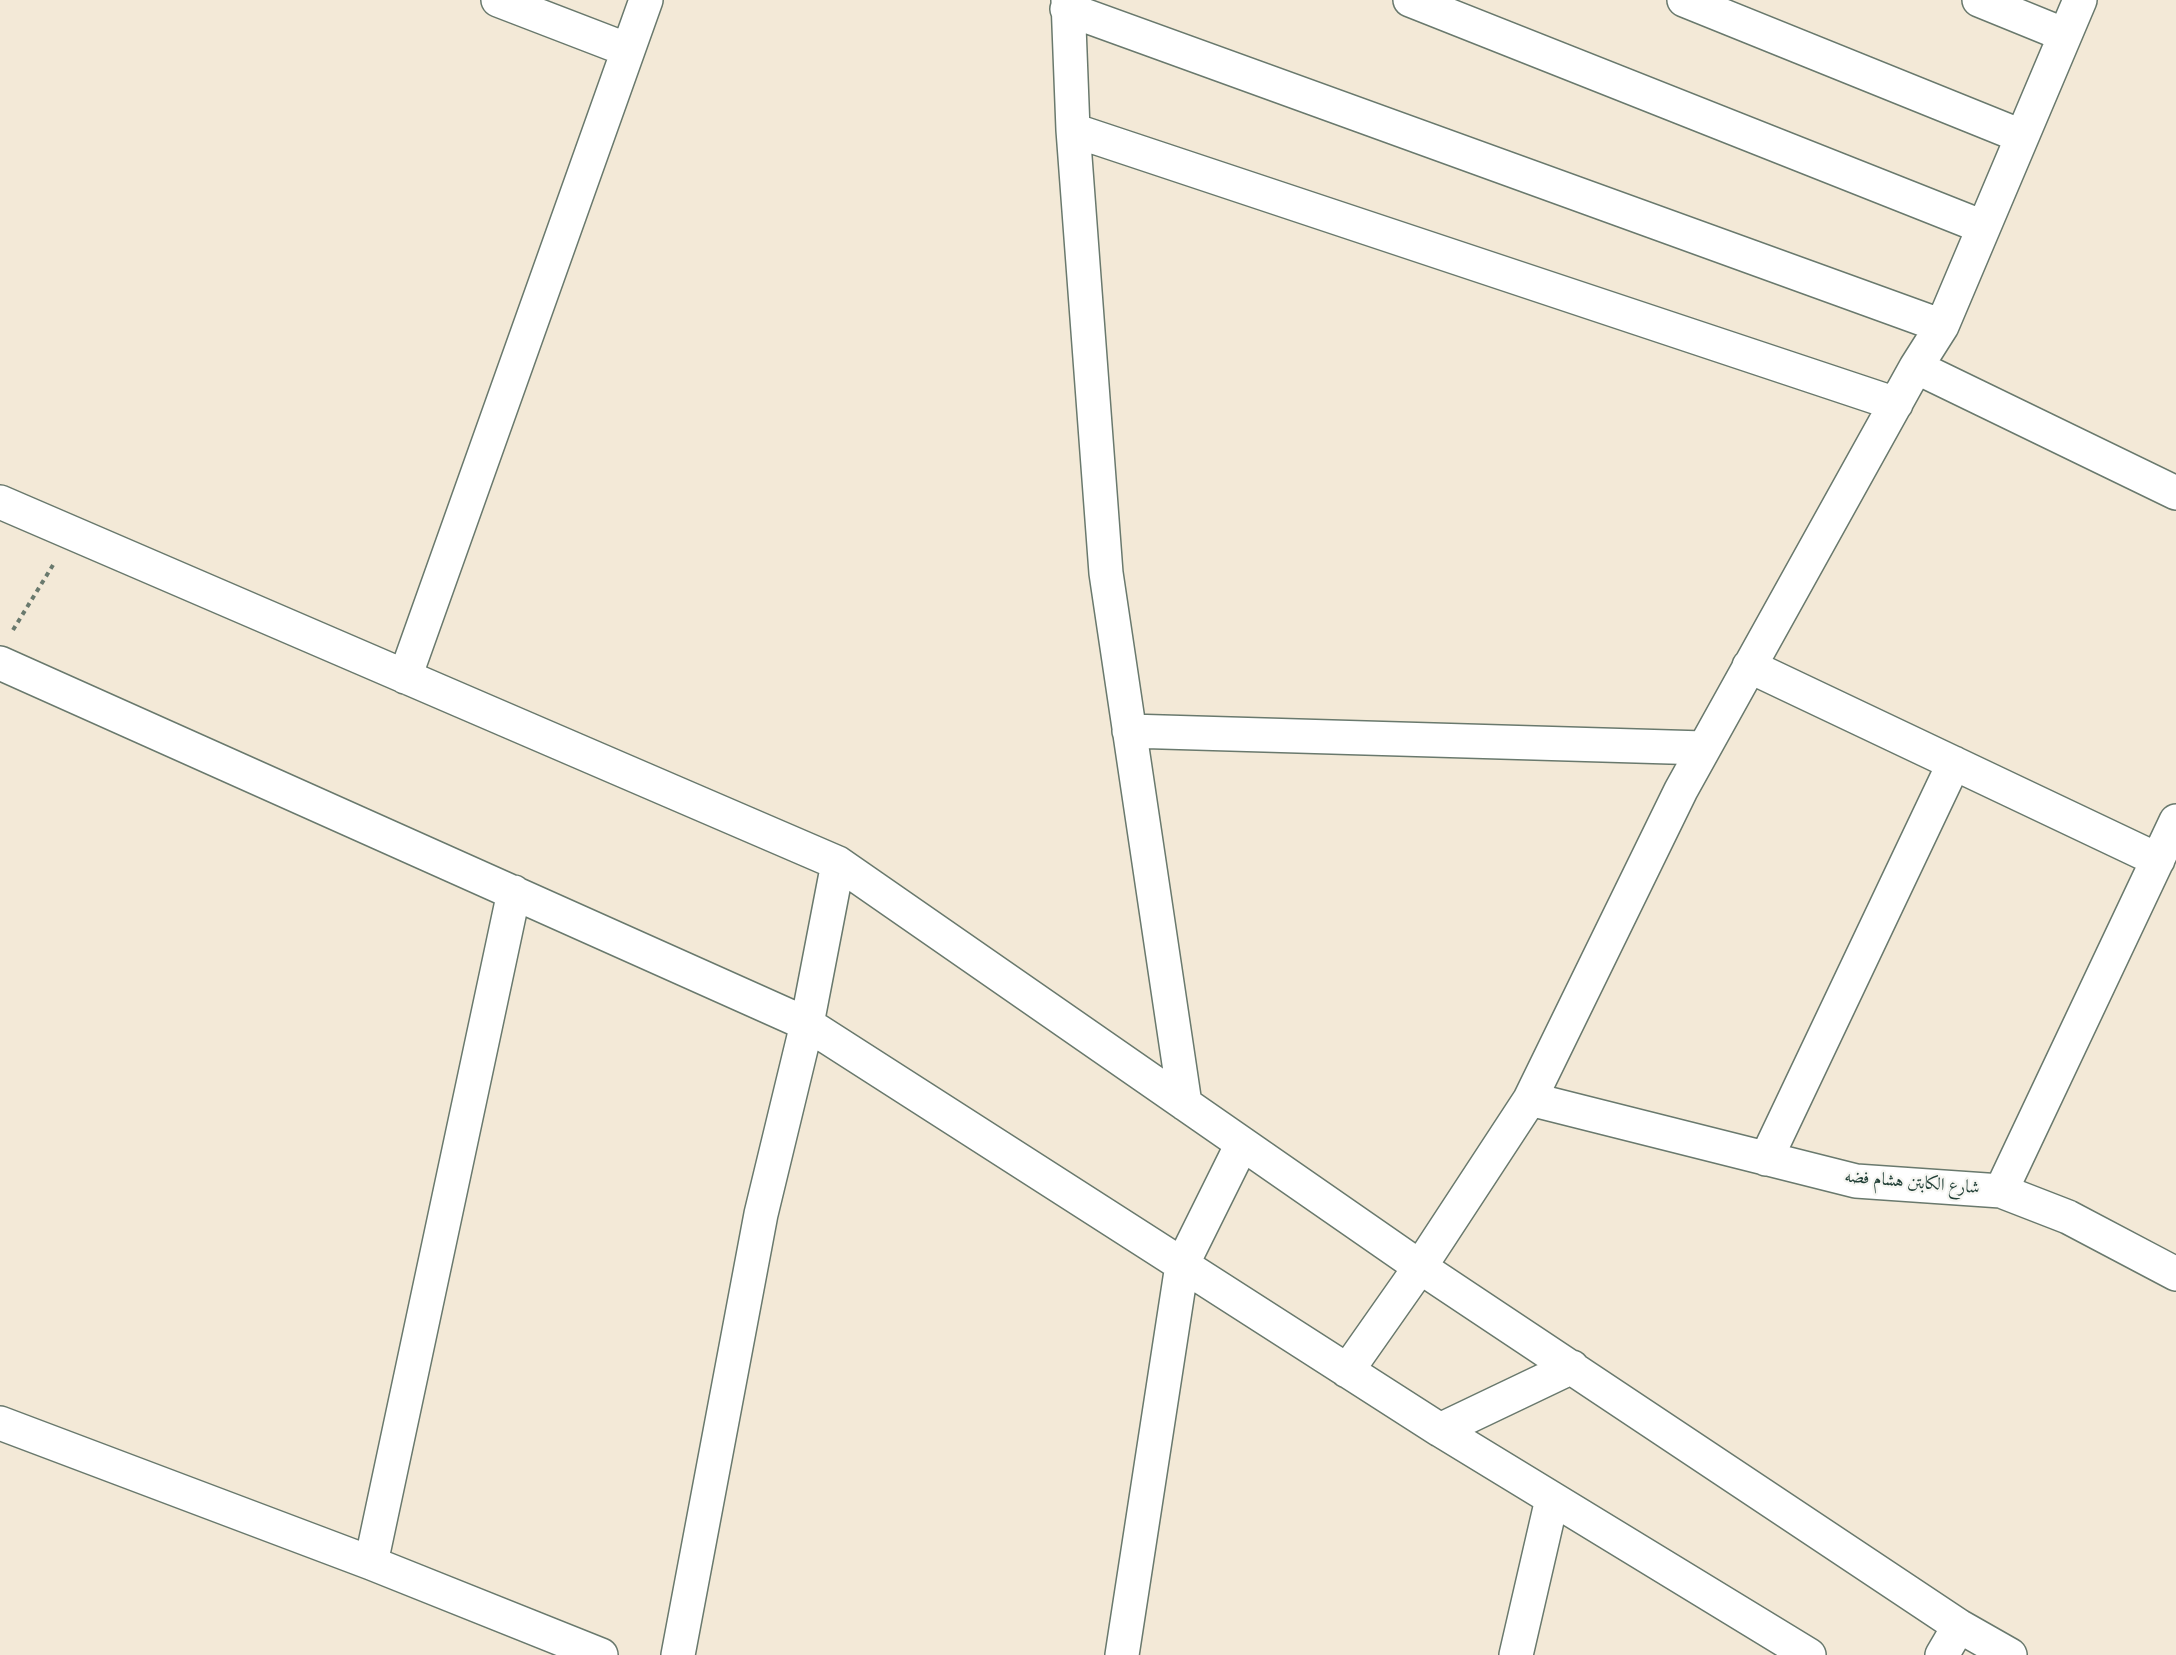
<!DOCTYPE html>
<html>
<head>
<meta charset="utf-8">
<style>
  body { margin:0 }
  canvas { display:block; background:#f3e9d7 }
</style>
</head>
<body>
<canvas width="2176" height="1655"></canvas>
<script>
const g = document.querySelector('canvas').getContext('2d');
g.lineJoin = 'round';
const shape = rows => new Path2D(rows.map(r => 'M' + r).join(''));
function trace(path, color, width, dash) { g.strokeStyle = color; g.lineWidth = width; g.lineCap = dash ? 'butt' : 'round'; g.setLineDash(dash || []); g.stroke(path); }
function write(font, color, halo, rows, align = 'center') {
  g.font = font + ' "IM FELL French Canon",Amiri,serif'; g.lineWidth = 4.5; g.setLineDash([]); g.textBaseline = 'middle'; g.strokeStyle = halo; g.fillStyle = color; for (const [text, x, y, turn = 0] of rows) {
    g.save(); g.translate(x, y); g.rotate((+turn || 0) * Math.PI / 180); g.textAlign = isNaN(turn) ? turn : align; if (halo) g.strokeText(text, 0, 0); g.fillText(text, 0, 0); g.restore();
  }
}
const path = shape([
  [13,630,53,565]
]);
const minor = shape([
  [498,0,628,50],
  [1068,0,1073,130,1106,573,1185,1104],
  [1410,0,1983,227],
  [1684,0,2021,136],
  [1979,0,2065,35],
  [1067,9,1942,326],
  [1073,130,1896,404],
  [1916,367,2176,493],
  [0,502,838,863,1420,1267,1959,1626,2010,1655],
  [0,663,807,1024,1440,1430,1809,1655],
  [1749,666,2158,860],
  [405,677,646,0],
  [1129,731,1704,748],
  [1530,1099,1856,1181,2001,1191,2068,1217,2176,1274],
  [1766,1159,1954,763],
  [2001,1191,2176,821],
  [1347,1371,1420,1267,1530,1099,1681,790,1916,367,1942,326,2080,0],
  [0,1423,371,1563,601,1655],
  [1440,1430,1572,1367],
  [371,1563,514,892],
  [678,1655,761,1214,807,1024,838,863],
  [1122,1655,1182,1265,1242,1144],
  [1516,1655,1552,1499],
  [1942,1655,1959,1626]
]);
const streetNames = [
  ["شارع الكابتن هشام فضه",1912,1183,5]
];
trace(minor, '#69796d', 36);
trace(path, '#69796d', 4, [4.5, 4.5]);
trace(minor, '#fff', 33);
write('18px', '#1f3d34', '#f6f6f2', streetNames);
</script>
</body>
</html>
